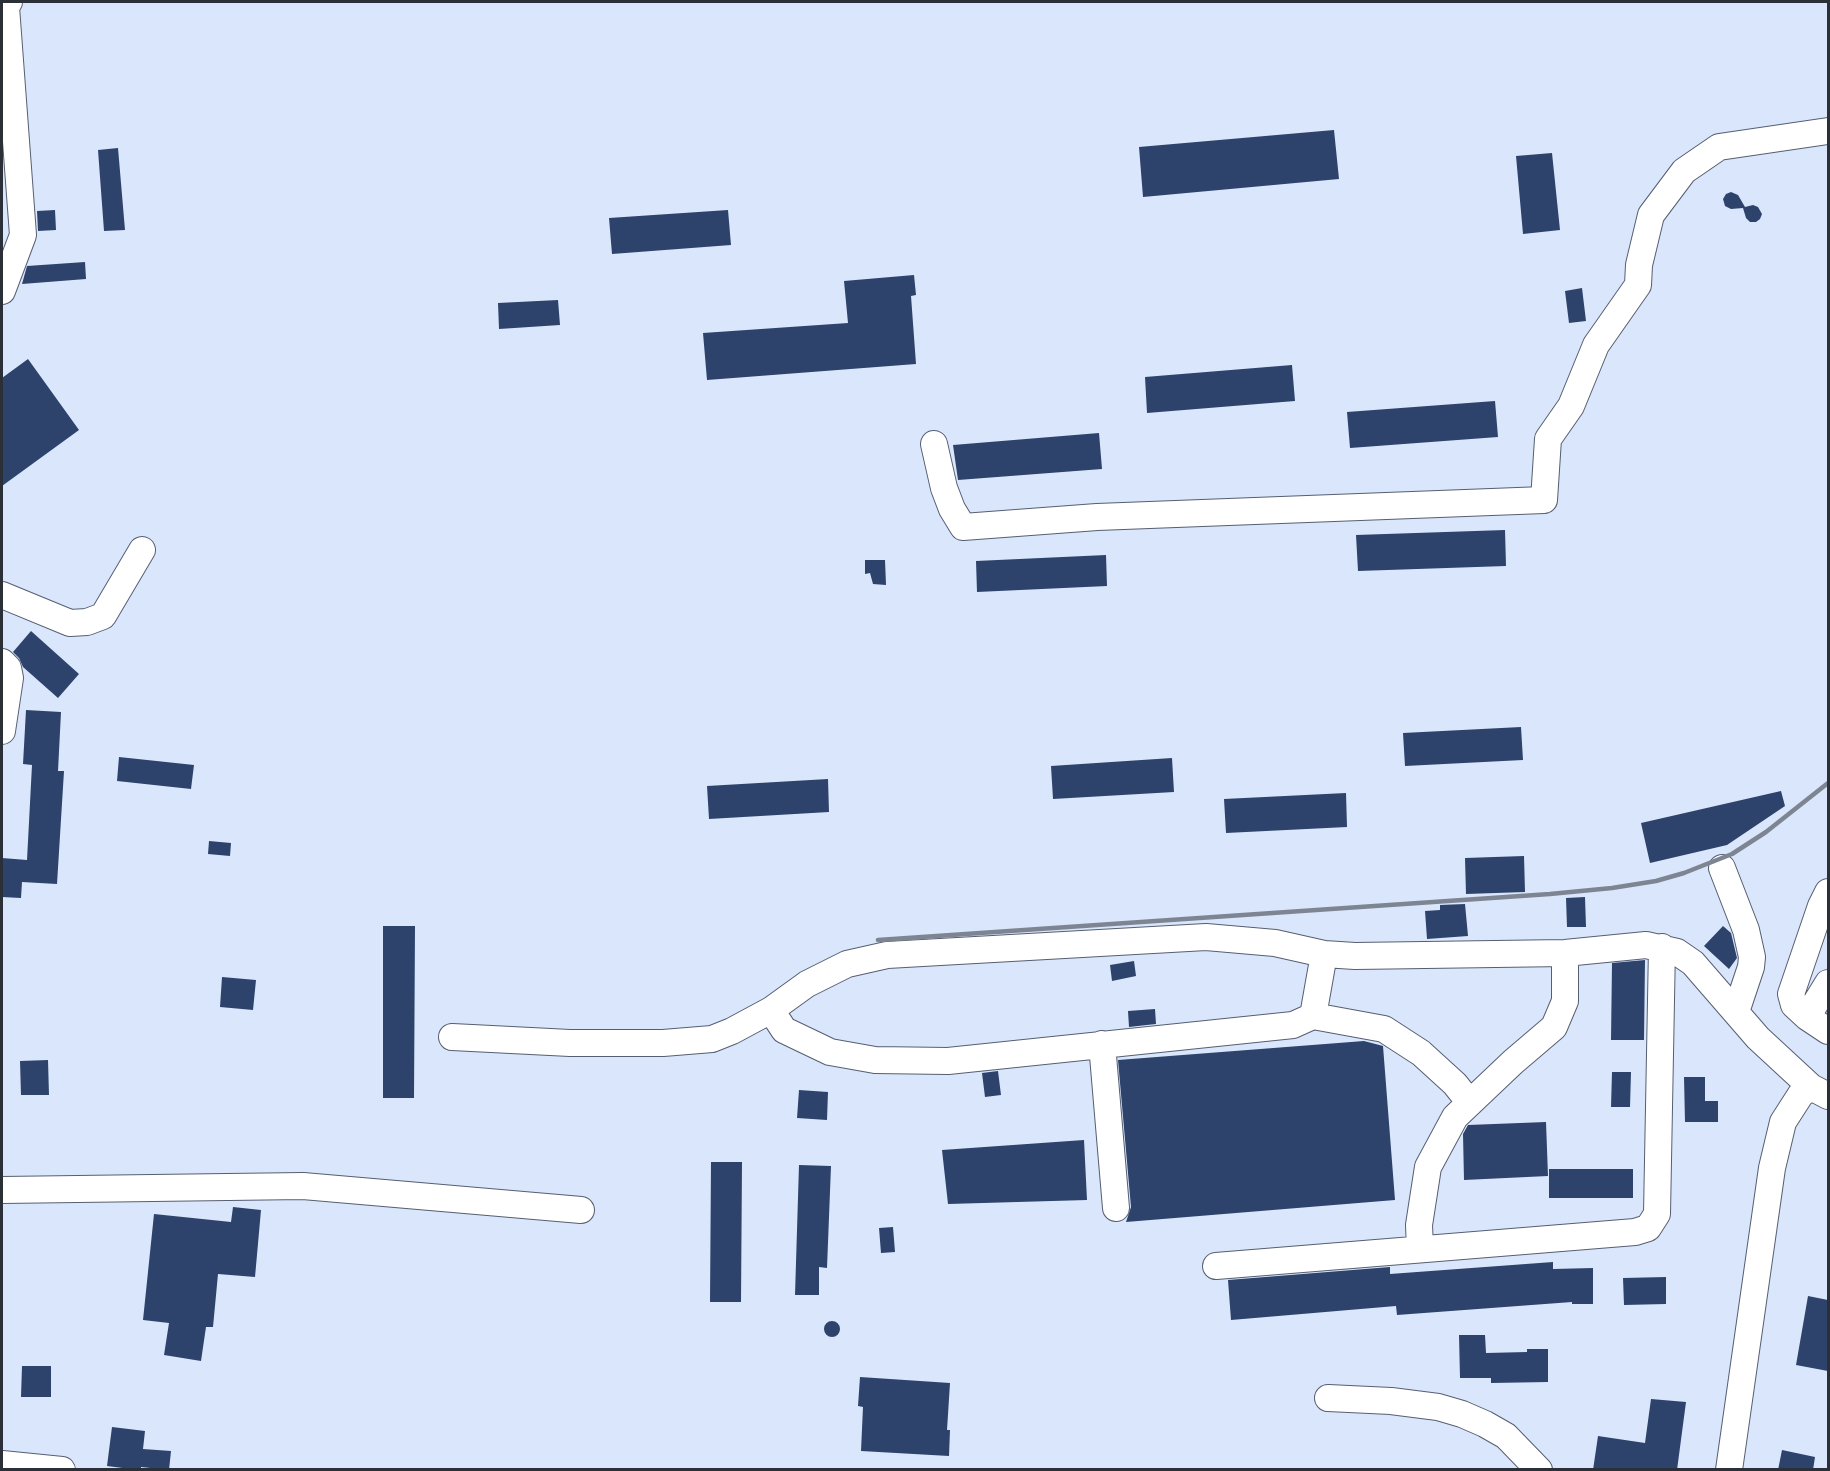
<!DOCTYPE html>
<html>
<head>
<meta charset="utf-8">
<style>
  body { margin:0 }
  #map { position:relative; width:1830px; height:1471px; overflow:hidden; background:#dae6fb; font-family:Inter,sans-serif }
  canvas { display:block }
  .frame { position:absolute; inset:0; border:3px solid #2b2f37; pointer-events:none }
</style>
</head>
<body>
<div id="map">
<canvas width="1830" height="1471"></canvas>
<div class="frame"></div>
</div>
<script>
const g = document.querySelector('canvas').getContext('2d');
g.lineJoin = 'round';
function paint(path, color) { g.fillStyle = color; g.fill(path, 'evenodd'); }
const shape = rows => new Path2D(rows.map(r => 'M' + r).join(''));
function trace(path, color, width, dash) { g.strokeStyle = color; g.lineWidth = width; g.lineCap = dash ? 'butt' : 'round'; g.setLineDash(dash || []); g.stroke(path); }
const building = shape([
  [1334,130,1339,179,1143,197,1139,147],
  [118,148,125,230,104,231,98,150],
  [1552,153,1560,230,1523,234,1516,156],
  [1731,192,1738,195,1745,207,1753,205,1758,207,1762,214,1760,219,1756,222,1750,222,1746,218,1743,208,1731,209,1725,206,1723,199,1726,194],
  [55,210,56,230,38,231,37,211],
  [728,210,731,245,612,254,609,218],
  [85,262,86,279,22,284,27,266],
  [914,275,916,295,911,296,916,364,707,380,703,333,848,323,844,281],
  [1582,288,1586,321,1569,323,1565,291],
  [558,300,560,325,499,329,498,303],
  [28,359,79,430,2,486,2,378],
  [1292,365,1295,401,1147,413,1145,377],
  [1495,401,1498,437,1350,448,1347,412],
  [1099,433,1102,469,958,480,953,445],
  [1505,530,1506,566,1358,571,1356,535],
  [1106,555,1107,586,977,592,976,561],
  [865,560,885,560,886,585,873,584,870,573,865,574],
  [31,631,79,674,58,698,23,667,19,658,13,652],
  [26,710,61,712,58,771,64,771,57,884,22,882,21,898,2,897,2,858,27,860,32,765,23,764],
  [1521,727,1523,760,1405,766,1403,733],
  [119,757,194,765,191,789,117,781],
  [1172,758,1174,792,1053,799,1051,766],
  [828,779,829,812,709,819,707,786],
  [1781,791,1785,806,1727,845,1650,863,1641,823],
  [1346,793,1347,827,1226,833,1224,799],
  [209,841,231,843,230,856,208,854],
  [1524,856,1525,892,1466,894,1465,858],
  [1585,897,1586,927,1567,927,1566,898],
  [1465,904,1468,936,1427,939,1425,911,1440,910,1440,905],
  [383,926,415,926,414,1098,383,1098],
  [1723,926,1731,933,1737,958,1729,969,1704,946],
  [1645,960,1644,1040,1611,1040,1612,963],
  [1134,961,1136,976,1112,981,1110,965],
  [222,977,256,980,253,1010,220,1007],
  [1155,1009,1156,1024,1129,1027,1128,1011],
  [1364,1041,1383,1046,1395,1200,1126,1222,1131,1207,1118,1060],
  [48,1060,49,1095,21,1095,20,1061],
  [998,1071,1001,1095,985,1097,982,1073],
  [1612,1072,1631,1072,1630,1107,1611,1107],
  [1684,1077,1705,1077,1705,1101,1718,1101,1718,1122,1685,1122],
  [799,1090,828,1092,827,1120,797,1118],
  [1546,1122,1548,1176,1464,1180,1463,1134,1468,1125],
  [1084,1140,1087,1200,948,1204,942,1150],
  [711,1162,742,1162,741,1302,710,1302],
  [799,1165,831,1166,827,1268,819,1267,819,1295,795,1295],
  [1549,1169,1633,1169,1633,1198,1549,1198],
  [233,1207,261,1210,255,1277,218,1274,213,1327,206,1327,201,1361,164,1355,169,1323,143,1320,154,1214,231,1222],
  [893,1227,895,1252,881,1253,879,1228],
  [1553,1262,1553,1269,1593,1268,1593,1304,1572,1304,1572,1302,1397,1315,1396,1306,1231,1320,1228,1280,1390,1267,1390,1274],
  [1666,1277,1666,1304,1624,1305,1623,1278],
  [1808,1296,1828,1300,1828,1371,1796,1365],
  '824 1329a8 8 0 1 1 16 0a8 8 0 1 1-16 0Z',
  [1459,1335,1485,1335,1486,1353,1527,1352,1527,1349,1548,1349,1548,1382,1491,1383,1491,1378,1460,1378],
  [22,1366,51,1366,51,1397,21,1397],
  [860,1377,950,1383,947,1430,950,1430,949,1456,861,1451,863,1407,858,1406],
  [1651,1399,1686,1402,1677,1470,1593,1470,1598,1436,1645,1443],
  [112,1427,145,1431,143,1449,171,1451,169,1470,141,1467,141,1470,138,1470,107,1466],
  [1782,1450,1815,1457,1813,1470,1778,1470]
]);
const minor = shape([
  [2,291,23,235,6,7,9,2],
  [934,444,944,488,952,509,963,527,1097,517,1544,500,1548,439,1571,406,1596,345,1638,285,1639,265,1651,215,1684,171,1719,147,1828,131],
  [2,595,70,623,87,622,103,616,142,550],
  [2,662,8,668,10,678,2,731],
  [1722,868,1746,930,1752,957,1751,967,1736,1012],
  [1828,892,1821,906,1791,994,1794,1005,1807,1017,1828,1031],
  [771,1010,784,1030,830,1052,875,1060,948,1061,1293,1025,1313,1016,1324,954],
  [1313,1016,1384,1029,1421,1053,1455,1084,1470,1103],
  [1807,1017,1828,983],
  [452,1037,570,1043,663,1043,712,1039,732,1031,771,1010,807,984,847,964,887,955,1206,937,1275,943,1324,954,1355,956,1565,953,1646,945,1677,952,1693,963,1758,1038,1811,1087],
  [1102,1044,1116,1208],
  [2,1190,303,1186,581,1210],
  [1420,1249,1419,1225,1428,1167,1455,1117,1513,1062,1554,1027,1565,1001,1565,953],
  [1216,1266,1635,1232,1648,1228,1657,1214,1662,947],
  [1328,1398,1391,1401,1438,1407,1462,1414,1485,1424,1506,1436,1539,1470],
  [2,1464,62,1470],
  [1729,1470,1772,1168,1783,1122,1801,1094,1811,1087,1828,1096]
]);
const rail = shape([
  [878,940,1550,894,1612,888,1656,881,1684,873,1732,854,1766,832,1828,783]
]);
paint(building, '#2d436c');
trace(minor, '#565f71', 28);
trace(minor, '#fff', 26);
trace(rail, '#7d8593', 4.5);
</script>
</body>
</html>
